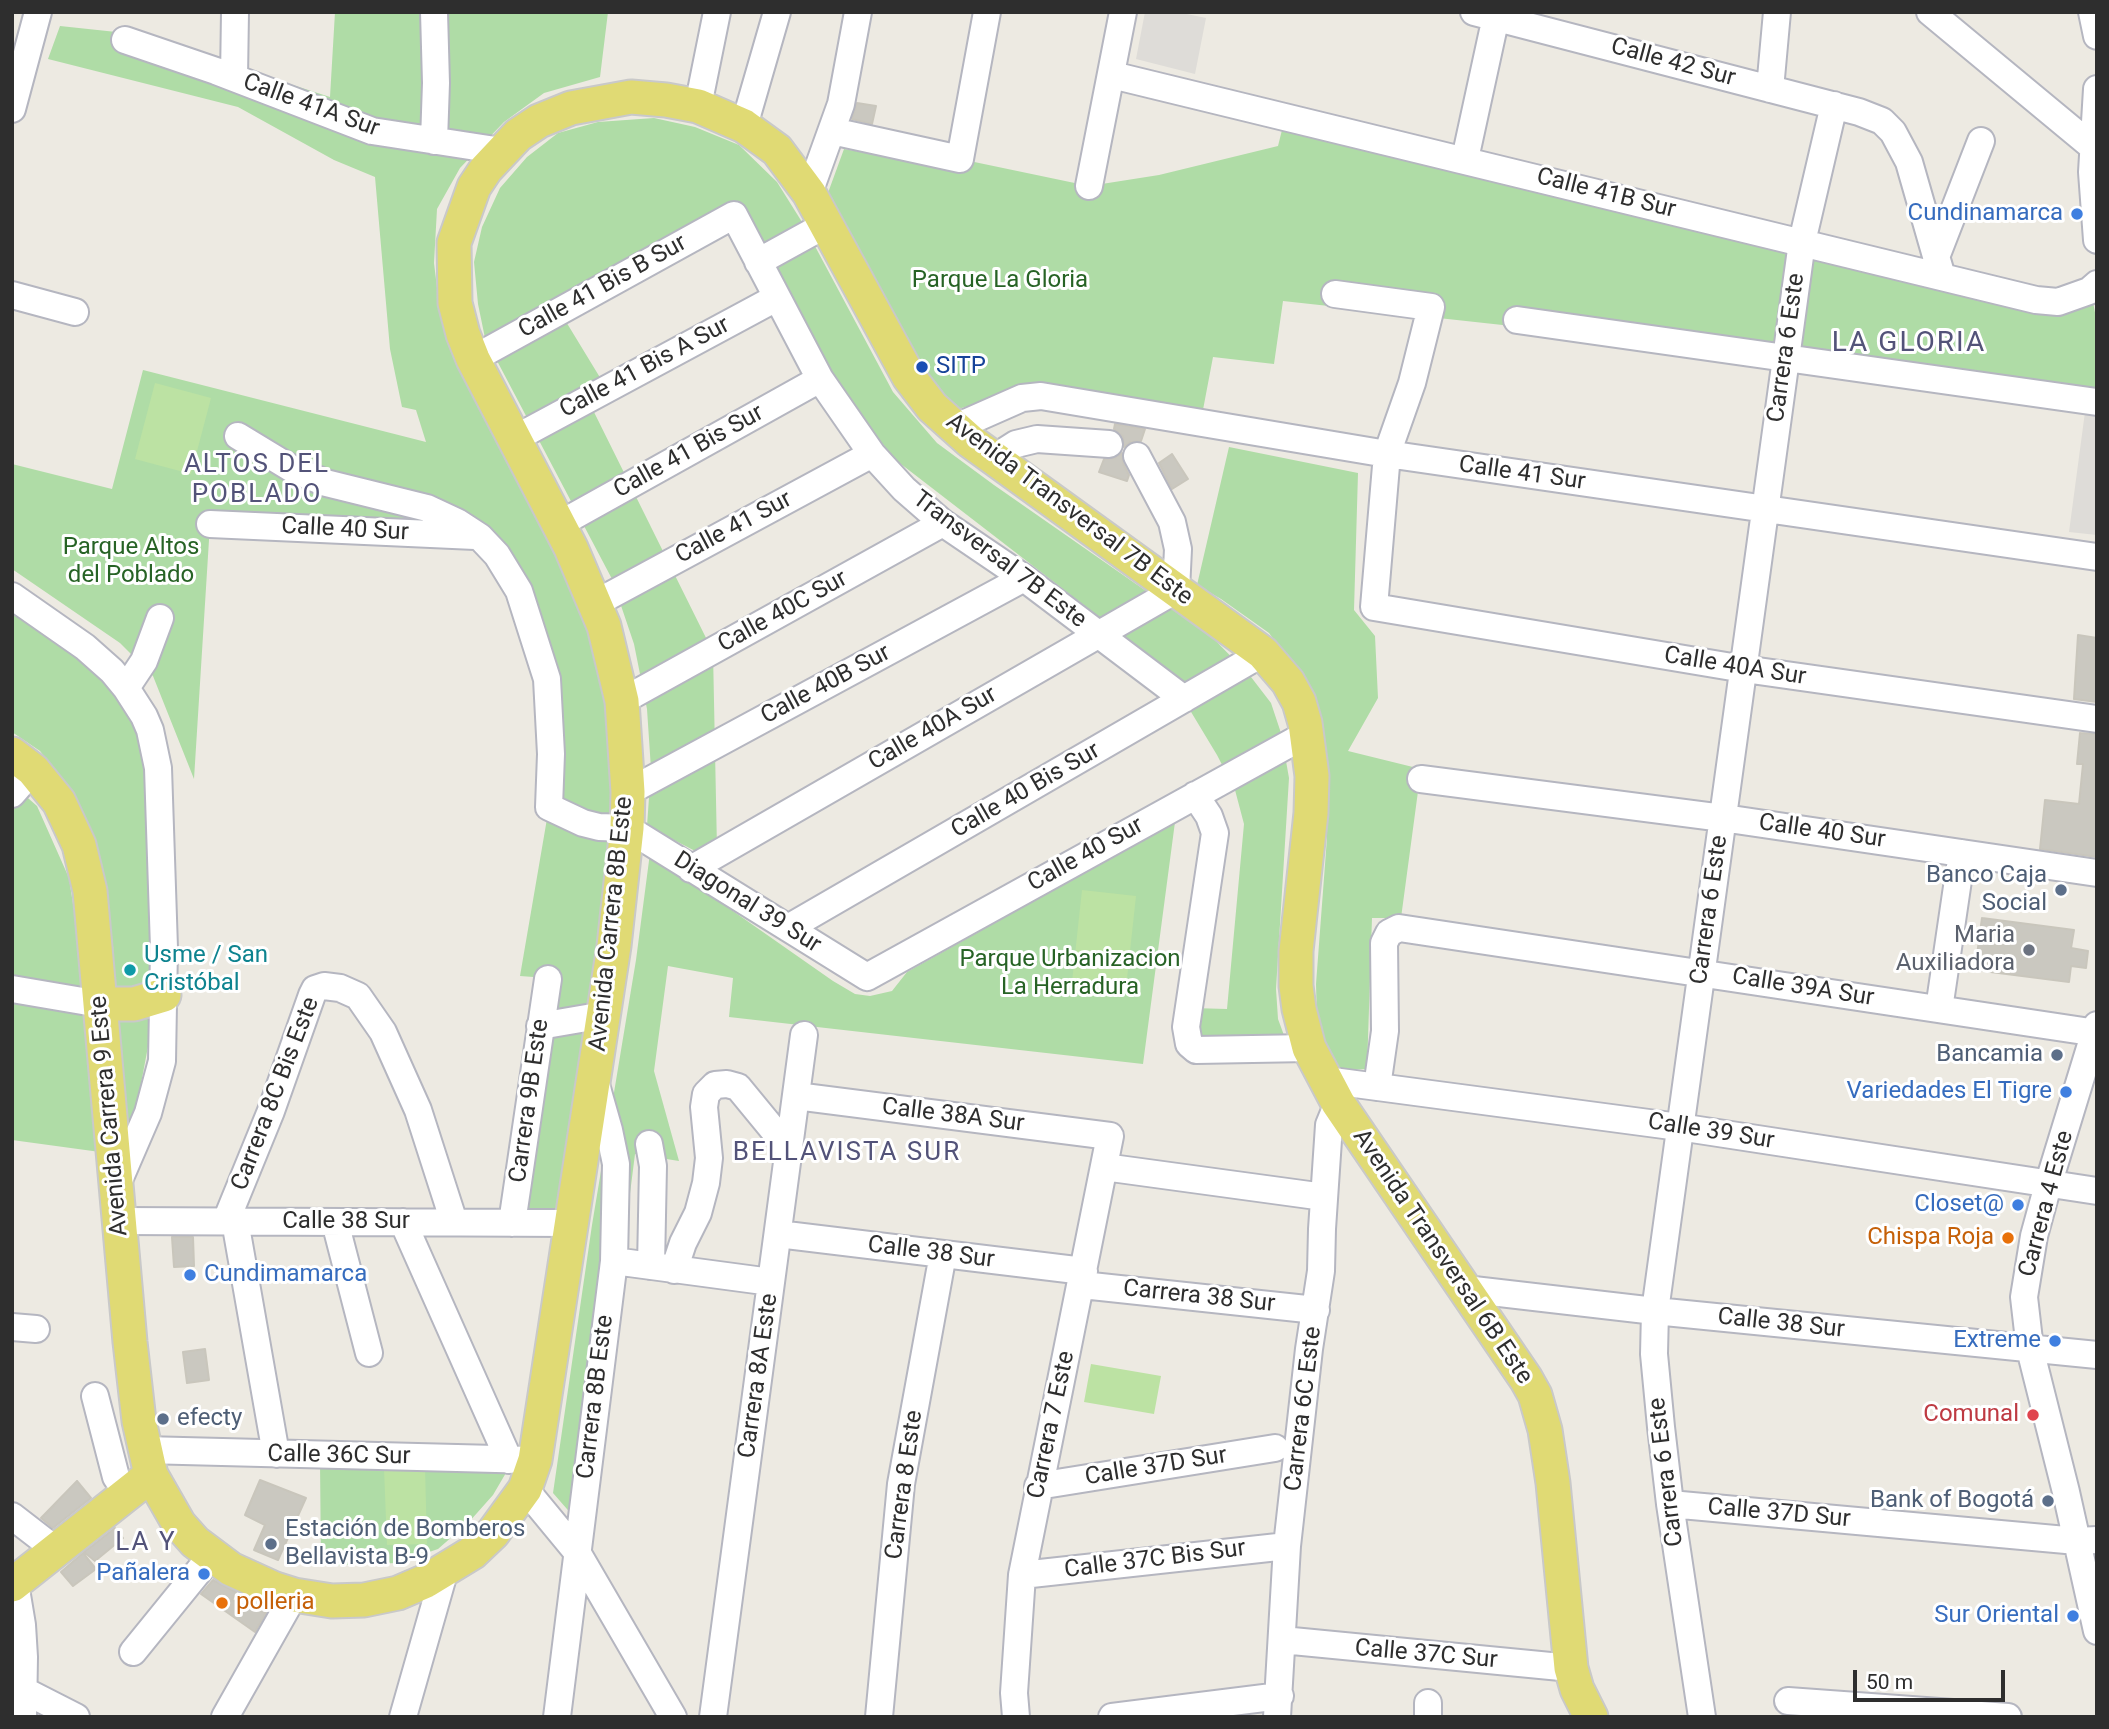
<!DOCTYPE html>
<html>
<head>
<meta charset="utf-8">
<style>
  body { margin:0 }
  #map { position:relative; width:2109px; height:1729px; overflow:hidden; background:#edeae2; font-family:Roboto,sans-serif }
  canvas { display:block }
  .frame { position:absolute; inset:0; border:14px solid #2e2e2e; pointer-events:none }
  .scale { position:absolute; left:1853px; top:1670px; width:152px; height:32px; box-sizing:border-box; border:4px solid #2e2e2e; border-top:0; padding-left:9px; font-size:21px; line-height:24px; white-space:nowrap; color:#2e2e2e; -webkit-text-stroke:5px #fff; paint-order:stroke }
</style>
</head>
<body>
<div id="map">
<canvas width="2109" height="1729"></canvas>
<div class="frame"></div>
<div class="scale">50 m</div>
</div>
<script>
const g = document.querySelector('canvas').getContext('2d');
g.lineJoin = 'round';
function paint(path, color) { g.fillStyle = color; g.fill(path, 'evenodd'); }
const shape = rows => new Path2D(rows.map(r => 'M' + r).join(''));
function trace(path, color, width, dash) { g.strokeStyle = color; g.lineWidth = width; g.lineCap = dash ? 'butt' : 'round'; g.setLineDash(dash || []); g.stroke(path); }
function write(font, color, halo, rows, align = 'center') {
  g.font = font + ' Roboto,sans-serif'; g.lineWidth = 6; g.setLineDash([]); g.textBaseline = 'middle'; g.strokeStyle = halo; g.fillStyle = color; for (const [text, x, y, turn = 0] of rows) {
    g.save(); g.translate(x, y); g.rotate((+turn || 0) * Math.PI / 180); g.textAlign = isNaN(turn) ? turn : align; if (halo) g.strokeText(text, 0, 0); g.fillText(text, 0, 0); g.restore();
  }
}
const green = shape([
  [335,12,608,12,600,77,544,93,504,122,460,168,437,209,434,263,441,320,463,371,538,516,584,616,601,679,613,760,612,850,593,969,584,1079,565,1212,514,1209,547,978,520,976,549,807,547,679,480,537,210,524,194,779,153,676,120,643,12,569,12,464,112,489,143,370,426,442,416,410,402,407,390,349,375,177,334,160,238,107,48,59,60,26,135,34,330,97],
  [654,118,695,127,739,145,777,182,802,222,893,392,937,443,994,485,1212,637,1251,677,1271,703,1281,733,1289,778,1276,989,1278,1019,1285,1038,1189,1040,1192,1008,1227,1009,1244,824,1235,790,1217,755,1173,682,1111,626,897,461,870,429,825,362,736,203,554,302,607,389,588,400,713,652,717,849,697,852,647,826,651,769,647,709,634,644,612,579,485,338,478,304,474,262,482,227,500,188,527,157,558,133,598,122],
  [1282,130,1688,228,2092,297,2097,323,2097,390,1283,301,1274,364,1213,357,1202,415,1029,389,958,409,943,397,907,343,825,201,844,149,957,169,960,159,1089,186,1159,175,1278,146],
  [1229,447,1358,473,1354,610,1375,636,1378,698,1348,751,1421,769,1401,918,1372,918,1367,1069,1334,1071,1317,1020,1316,984,1327,838,1326,749,1310,687,1269,633,1221,599,1197,585],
  [12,614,57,638,92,664,121,698,142,738,148,777,150,840,149,1041,135,1116,124,1142,113,946,104,876,95,838,73,792,40,751,12,732],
  [12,784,37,806,69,878,79,943,83,994,12,980],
  [1175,822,1143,1064,729,1017,733,978,668,966,654,1071,679,1161,635,1154,587,1532,553,1493,592,1225,636,960,650,853,833,981,855,994,870,996,892,991,907,972],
  [12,1002,87,1014,100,1152,12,1140],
  [320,1462,510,1466,493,1495,469,1522,438,1549,397,1563,321,1566]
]);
const pitch = shape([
  [155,383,211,398,191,474,135,459],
  [1082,890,1136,896,1126,988,1072,982],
  [1091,1364,1161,1376,1154,1414,1084,1402],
  [425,1467,427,1544,387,1545,384,1468]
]);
const plaza = shape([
  [1145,12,1177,12,1206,18,1195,74,1136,59],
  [2085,412,2097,414,2097,535,2069,532]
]);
const building = shape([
  [857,103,876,106,872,124,852,119,857,103],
  [1115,424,1145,429,1141,441,1130,442,1124,447,1123,437,1114,429,1115,424],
  [1122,453,1123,463,1129,475,1127,481,1099,472,1104,459,1115,458,1122,453],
  [1172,454,1188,479,1172,489,1159,463,1172,454],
  [2078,635,2097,638,2097,702,2074,699,2078,635],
  [2080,733,2097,734,2097,857,2040,849,2045,800,2079,804,2083,764,2077,764,2080,733],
  [1982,918,2074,930,2071,948,2088,951,2086,968,2071,966,2069,982,1975,970,1982,918],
  [172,1237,193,1237,194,1266,174,1267,172,1237],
  [205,1349,209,1380,187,1383,183,1352,205,1349],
  [260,1480,306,1498,278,1560,254,1550,265,1525,245,1515,260,1480],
  [77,1481,91,1498,53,1528,41,1518,77,1481],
  [115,1528,123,1538,95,1561,84,1552,115,1528],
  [83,1553,96,1569,73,1586,61,1572,83,1553],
  [213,1580,236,1592,232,1600,266,1613,255,1632,201,1594,213,1580]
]);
const minor = shape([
  [434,12,436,83,434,141],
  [1474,12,1859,112,1882,121,1893,132,1909,162,1942,277],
  [1930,12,2094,148],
  [2092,12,2097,36],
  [125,40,216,71,372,131,502,151],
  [1112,75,2036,300,2058,302,2089,291,2097,284],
  [234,78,235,12],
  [1770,89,1777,12],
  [2097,89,2092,172,2097,240],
  [698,106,717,12],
  [12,109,38,12],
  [744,126,777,12],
  [832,131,960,159,987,12],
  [1465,159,1497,12],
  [1089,186,1123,12],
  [809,193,841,104,858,12],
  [1936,257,1981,141],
  [758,262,827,224],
  [1335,294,1431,307,1412,383,1387,454,1374,607,1744,669,2097,719],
  [12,295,75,312],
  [1517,320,2097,402],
  [473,359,734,215,820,379,872,454,904,489,943,523,1024,578,1184,699],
  [954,428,1022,398,1041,396,1387,454,2097,557],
  [238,436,294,470,326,483,427,508,457,522,480,537,497,555,519,591,547,679,551,754,549,807,583,823,599,827,627,828,867,977,1307,734],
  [514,439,776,298],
  [994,458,1016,444,1037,439,1109,444],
  [210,524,475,536],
  [558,525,820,379],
  [12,596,85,647,112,671,126,688,144,716,150,730,158,768,164,948,162,1061,148,1113,116,1187],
  [596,603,872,454],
  [126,688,144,661,160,618],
  [622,701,943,523],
  [1421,779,1723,818,2097,873],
  [628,792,1024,578],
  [12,794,33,770],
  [1195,795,1209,816,1215,833,1186,1027,1189,1044,1196,1050,1309,1048],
  [691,869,1176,590,1178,549,1172,522,1137,456],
  [788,928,1263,653],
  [12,989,100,1004],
  [1939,1009,1962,853],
  [2097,1025,2048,1185,2034,1236,2024,1297,2030,1349,2066,1492,2097,1631],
  [540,1026,604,1015],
  [1325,1080,1679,1127,2097,1191],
  [1377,1087,1385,1031,1384,943,1389,933,1399,928,2097,1033],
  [796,1096,1110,1136,1022,1575,1014,1693,1016,1717],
  [649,1144,653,1166,651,1266],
  [1104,1167,1324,1197],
  [119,1221,573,1223],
  [226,1221,271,1111,312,995,315,989,324,986,340,988,358,996,383,1032,418,1110,454,1222],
  [235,1221,276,1454],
  [335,1222,369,1353],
  [403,1222,509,1460],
  [512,1223,548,979],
  [778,1234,1084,1271],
  [614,1261,771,1282],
  [674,1270,683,1243,698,1213,706,1183,709,1158,704,1107,706,1094,715,1085,727,1084,738,1087,789,1149],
  [1082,1285,1316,1310],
  [1465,1289,1655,1311,2097,1355],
  [12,1327,36,1329],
  [95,1396,116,1477,127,1493],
  [144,1450,535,1460],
  [1038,1486,1275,1448],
  [525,1489,577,1552,673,1717],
  [1670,1504,2077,1541,2097,1540],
  [12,1516,56,1550],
  [1022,1575,1287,1546],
  [15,1583,22,1625,24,1657,23,1717],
  [1282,1640,1571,1668],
  [133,1652,211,1556],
  [25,1691,76,1717],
  [1788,1701,2008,1717],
  [1428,1703,1428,1717],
  [225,1717,294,1595],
  [403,1717,444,1573],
  [557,1717,614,1261,616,1164,609,1130,595,1081],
  [713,1717,804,1035],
  [879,1717,901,1484,943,1254],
  [1112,1717,1280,1696],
  [1277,1717,1287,1546,1309,1349,1321,1271,1322,1229,1329,1125,1338,1103],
  [1702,1717,1670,1504,1661,1427,1654,1354,1655,1311,1802,242,1834,105]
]);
const major = shape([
  [12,754,33,770,59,802,79,845,90,891,130,1342,139,1421,151,1475,179,1524,195,1542,231,1569,275,1589,294,1595,332,1601,364,1600,398,1593,426,1581,472,1553,493,1533,525,1489,535,1460,614,946,627,828,628,792,622,701,604,626,571,548,473,359,463,334,455,303,454,243,474,187,486,169,518,135,539,121,571,108,631,97,666,100,698,106,744,126,777,150,809,193,909,377,932,407,970,441,1263,653,1288,682,1299,702,1305,723,1312,776,1311,813,1296,951,1296,986,1299,1009,1309,1048,1338,1103,1526,1379,1535,1395,1545,1430,1553,1483,1571,1668,1577,1689,1591,1717],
  [100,1004,134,1004,164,995],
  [12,1585,151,1475]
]);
const markers = [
  [2077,214,7,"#3f7fe0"],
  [922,367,7,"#1a4fb4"],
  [2061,890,7,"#5c6f8a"],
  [2029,950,7,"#6b7280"],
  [130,970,7,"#0f9aa8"],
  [2057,1055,7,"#5c6f8a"],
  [2066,1092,7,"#3f7fe0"],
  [2018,1205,7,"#3f7fe0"],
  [2008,1238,7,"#e8710a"],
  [190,1275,7,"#3f7fe0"],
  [2055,1341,7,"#3f7fe0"],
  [2033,1415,7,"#e0444e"],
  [163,1419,7,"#5c6f8a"],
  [2048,1501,7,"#5c6f8a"],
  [271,1544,7,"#5c6f8a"],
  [204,1574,7,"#3f7fe0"],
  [222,1603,7,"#e8710a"],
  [2073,1616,7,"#3f7fe0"]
];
const streetNames = [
  ["Calle 42 Sur",1673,63,15],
  ["Calle 41A Sur",311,106,20],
  ["Calle 41B Sur",1606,194,14],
  ["Calle 41 Bis B Sur",603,287,-29],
  ["Carrera 6 Este",1787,348,-82],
  ["Calle 41 Bis A Sur",645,368,-28],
  ["Calle 41 Bis Sur",689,452,-29],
  ["Calle 41 Sur",1522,474,8],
  ["Avenida Transversal 7B Este",1069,510,37],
  ["Calle 41 Sur",734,528,-28],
  ["Calle 40 Sur",345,530,3],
  ["Transversal 7B Este",999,560,37],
  ["Calle 40C Sur",783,612,-29],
  ["Calle 40A Sur",1735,667,9],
  ["Calle 40B Sur",826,685,-28],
  ["Calle 40A Sur",933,729,-30],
  ["Calle 40 Bis Sur",1026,791,-30],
  ["Calle 40 Sur",1822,832,8],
  ["Calle 40 Sur",1086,855,-29],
  ["Diagonal 39 Sur",747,903,32],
  ["Carrera 6 Este",1710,910,-82],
  ["Avenida Carrera 8B Este",612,924,-84],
  ["Calle 39A Sur",1803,988,9],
  ["Carrera 8C Bis Este",276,1094,-69],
  ["Carrera 9B Este",530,1101,-82],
  ["Avenida Carrera 9 Este",110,1116,-95],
  ["Calle 38A Sur",953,1116,7],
  ["Calle 39 Sur",1711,1132,9],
  ["Carrera 4 Este",2047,1204,-75],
  ["Calle 38 Sur",346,1222],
  ["Calle 38 Sur",931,1253,7],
  ["Avenida Transversal 6B Este",1442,1257,56],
  ["Carrera 38 Sur",1199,1297,6],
  ["Calle 38 Sur",1781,1324,6],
  ["Carrera 8A Este",759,1376,-82],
  ["Carrera 8B Este",596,1397,-83],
  ["Carrera 6C Este",1304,1409,-83],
  ["Carrera 7 Este",1052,1425,-78],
  ["Calle 36C Sur",339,1456,1],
  ["Calle 37D Sur",1156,1467,-9],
  ["Carrera 6 Este",1667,1472,-97],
  ["Carrera 8 Este",905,1485,-82],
  ["Calle 37D Sur",1779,1514,5],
  ["Calle 37C Bis Sur",1155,1560,-7],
  ["Calle 37C Sur",1426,1655,5]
];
const shopNames = [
  ["Cundinamarca",2063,214],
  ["Variedades El Tigre",2052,1092],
  ["Closet@",2004,1205],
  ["Cundimamarca",204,1275,"left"],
  ["Extreme",2041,1341],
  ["Pañalera",190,1574],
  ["Sur Oriental",2059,1616]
];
const parkNames = [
  ["Parque La Gloria",1000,281],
  ["Parque Altos",131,548],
  ["del Poblado",131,576],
  ["Parque Urbanizacion",1070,960],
  ["La Herradura",1070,988]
];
const transitNames = [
  ["SITP",936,367]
];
const serviceNames = [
  ["Banco Caja",2047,876],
  ["Social",2047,904],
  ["Bancamia",2043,1055],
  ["efecty",177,1419,"left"],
  ["Bank of Bogotá",2034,1501],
  ["Estación de Bomberos",285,1530,"left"],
  ["Bellavista B-9",285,1558,"left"]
];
const worshipNames = [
  ["Maria",2015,936],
  ["Auxiliadora",2015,964]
];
const cultureNames = [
  ["Usme / San",144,956],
  ["Cristóbal",144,984]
];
const foodNames = [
  ["Chispa Roja",1994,1238],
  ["polleria",236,1603,"left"]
];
const healthNames = [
  ["Comunal",2019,1415]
];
const neighbourhoodNames = [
  ["ALTOS DEL",257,465],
  ["POBLADO",257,495],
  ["BELLAVISTA SUR",847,1153],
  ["LA Y",146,1543]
];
const quarterNames = [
  ["LA GLORIA",1909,344]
];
paint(green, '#afdca6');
paint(pitch, '#bce2a3');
paint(plaza, '#dedcd8');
paint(building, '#cac8c0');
trace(building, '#c9c6bc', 2);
trace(minor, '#b5b6c0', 30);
trace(major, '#c9c9c9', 37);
trace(minor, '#fff', 26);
trace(major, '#e0da74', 33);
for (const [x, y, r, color] of markers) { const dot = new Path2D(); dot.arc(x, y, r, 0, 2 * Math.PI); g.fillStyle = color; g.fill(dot); trace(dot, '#fff', 2.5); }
write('24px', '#2e2e2e', '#fff', streetNames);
write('24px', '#366cbe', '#fff', shopNames, 'right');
write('24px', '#276325', '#fff', parkNames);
write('24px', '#164399', '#fff', transitNames, 'left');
write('24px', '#4e5e75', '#fff', serviceNames, 'right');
write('24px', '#5b616d', '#fff', worshipNames, 'right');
write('24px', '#0d838f', '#fff', cultureNames, 'left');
write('24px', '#c56008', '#fff', foodNames, 'right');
write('24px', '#be3a42', '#fff', healthNames, 'right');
g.letterSpacing = '2px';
write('26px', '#535379', '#fff', neighbourhoodNames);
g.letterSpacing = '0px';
g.letterSpacing = '2px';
write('28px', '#535379', '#fff', quarterNames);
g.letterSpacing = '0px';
</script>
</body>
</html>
